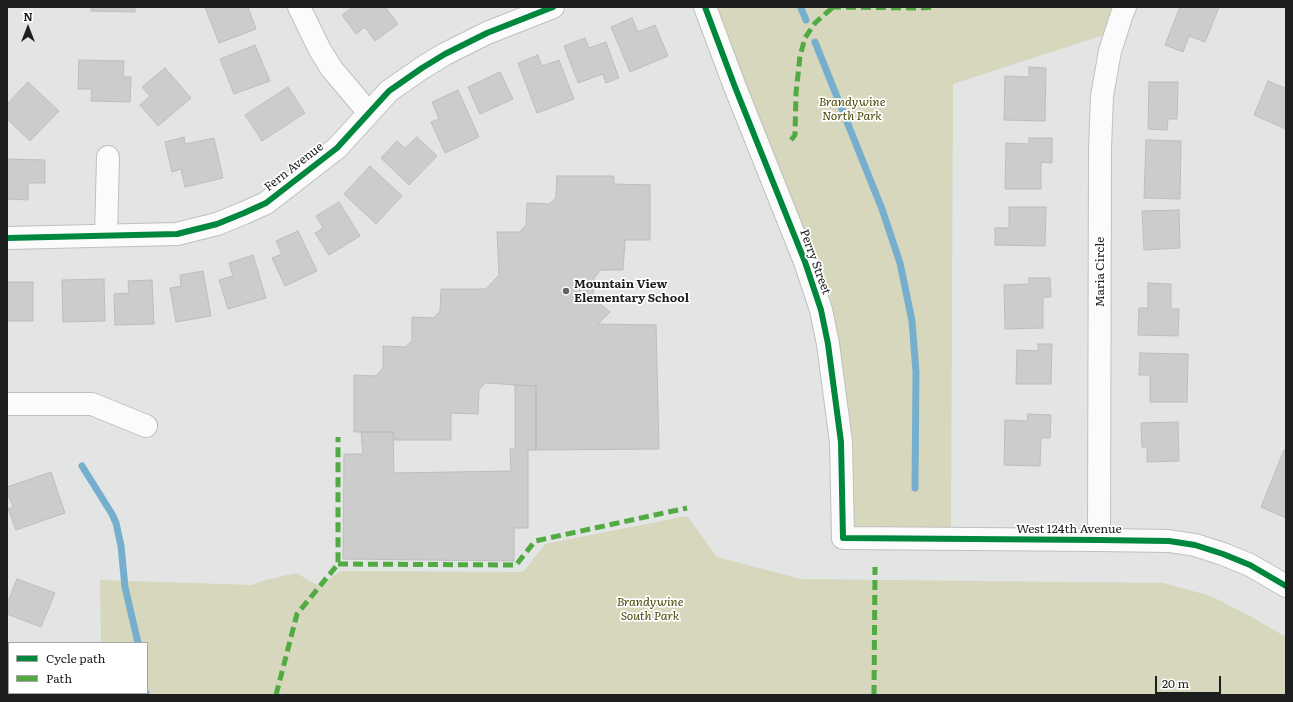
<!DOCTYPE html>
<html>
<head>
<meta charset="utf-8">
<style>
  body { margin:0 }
  #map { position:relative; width:1293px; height:702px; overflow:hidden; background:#e3e5e4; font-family:Literata,serif }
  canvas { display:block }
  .frame { position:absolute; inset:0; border:8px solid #1d1f1e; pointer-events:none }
  .legend { position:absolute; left:8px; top:642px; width:140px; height:52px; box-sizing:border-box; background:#fff; border:1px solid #a5a5a5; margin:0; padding:5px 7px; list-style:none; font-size:12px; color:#1d1f1e }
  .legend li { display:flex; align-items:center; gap:8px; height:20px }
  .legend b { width:20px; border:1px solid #a5a5a5 }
  .north { position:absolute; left:8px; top:8px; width:40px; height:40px; -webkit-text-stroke:3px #fff; paint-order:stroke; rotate:0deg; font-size:11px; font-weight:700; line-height:16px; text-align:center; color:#1d1f1e }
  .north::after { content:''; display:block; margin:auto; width:14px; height:18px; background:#1d1f1e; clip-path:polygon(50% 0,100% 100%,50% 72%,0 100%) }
  .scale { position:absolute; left:1155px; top:676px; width:66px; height:18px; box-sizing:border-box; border:2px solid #1d1f1e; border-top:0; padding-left:5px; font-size:12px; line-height:14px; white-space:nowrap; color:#1d1f1e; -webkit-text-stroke:3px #fff; paint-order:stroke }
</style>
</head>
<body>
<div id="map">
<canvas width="1293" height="702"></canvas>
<div class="frame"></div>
<ul class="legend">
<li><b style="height:5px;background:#00873e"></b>Cycle path</li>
<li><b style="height:5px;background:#52aa43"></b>Path</li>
</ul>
<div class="north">N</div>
<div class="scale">20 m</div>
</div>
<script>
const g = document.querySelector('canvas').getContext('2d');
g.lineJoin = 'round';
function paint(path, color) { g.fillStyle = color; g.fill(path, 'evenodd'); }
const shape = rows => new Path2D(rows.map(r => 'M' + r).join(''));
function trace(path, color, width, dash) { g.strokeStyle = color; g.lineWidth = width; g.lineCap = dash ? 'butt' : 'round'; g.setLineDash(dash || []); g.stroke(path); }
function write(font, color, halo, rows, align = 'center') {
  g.font = font + ' Literata,serif'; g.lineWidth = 3.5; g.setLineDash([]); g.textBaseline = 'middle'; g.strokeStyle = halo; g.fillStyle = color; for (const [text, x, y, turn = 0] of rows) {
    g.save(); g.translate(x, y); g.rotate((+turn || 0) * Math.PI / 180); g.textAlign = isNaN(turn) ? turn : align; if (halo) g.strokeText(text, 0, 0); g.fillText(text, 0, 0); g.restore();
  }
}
const green = shape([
  [705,7,1127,7,1116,31,953,84,951,540,843,538,828,344],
  [687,516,717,557,801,579,1163,583,1211,596,1250,616,1286,637,1286,695,101,695,101,693,147,693,147,643,101,643,100,580,252,585,265,580,296,573,319,586,340,571,523,572,545,544]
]);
const stream = shape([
  [801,8,806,20],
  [815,42,882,209,900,263,912,321,916,372,915,488],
  [82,466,112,514,116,523,121,546,125,587,138,643],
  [146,693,146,695]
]);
const building = shape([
  [91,7,135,7,135,12,91,11,91,7],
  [205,7,248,7,256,29,219,43,205,7],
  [353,7,385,7,398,24,375,41,365,27,356,34,342,15,353,7],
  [1180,7,1219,7,1205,42,1189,36,1183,52,1165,45,1180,7],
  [632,18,638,32,655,25,668,56,630,72,611,27,632,18],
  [585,38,589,48,606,42,619,78,606,83,603,74,578,83,564,46,585,38],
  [255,45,270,81,234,94,220,59,255,45],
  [538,55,542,66,559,60,574,99,537,113,518,63,538,55],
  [79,60,124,61,123,77,131,77,130,102,91,101,92,89,78,89,79,60],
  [1029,67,1046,68,1045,121,1004,120,1005,76,1029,77,1029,67],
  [165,68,191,98,158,126,140,105,150,96,142,87,165,68],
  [500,72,513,99,480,114,468,87,500,72],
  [1268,81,1285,88,1286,85,1286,129,1254,115,1268,81],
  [28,82,59,111,30,141,7,119,7,104,28,82],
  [1149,82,1178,82,1177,119,1168,119,1167,130,1148,129,1149,82],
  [288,87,305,113,262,141,245,115,288,87],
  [458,90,479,137,445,153,431,122,439,119,432,102,458,90],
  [184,137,185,144,214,138,223,178,185,187,181,169,172,172,165,142,184,137],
  [417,137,437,156,409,185,381,158,397,141,405,148,417,137],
  [1029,138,1052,138,1052,163,1041,162,1041,189,1005,189,1006,143,1029,144,1029,138],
  [1146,140,1181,141,1180,199,1144,198,1146,140],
  [7,159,45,160,45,183,28,183,28,200,7,199,7,159],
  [370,166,402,196,376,224,344,194,370,166],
  [557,176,614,176,614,184,650,185,650,240,625,240,623,270,601,270,594,278,593,298,610,312,598,324,656,325,659,449,536,450,536,386,485,383,479,390,478,414,451,413,451,440,394,440,393,432,354,432,354,375,376,376,383,368,383,346,405,347,412,341,412,317,434,318,440,311,441,289,486,289,499,275,497,232,519,232,526,225,527,203,550,204,556,197,557,176],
  [339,202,360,236,329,255,315,233,323,228,316,216,339,202],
  [1009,207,1046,207,1045,246,995,245,995,228,1009,228,1009,207],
  [1179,210,1180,248,1144,250,1142,211,1179,210],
  [298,231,317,271,285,286,272,258,282,254,276,241,298,231],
  [253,255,266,298,228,309,219,280,233,276,229,263,253,255],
  [203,271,211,316,176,322,170,288,181,286,180,275,203,271],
  [1029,278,1050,278,1051,297,1043,297,1043,328,1005,329,1004,285,1029,284,1029,278],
  [104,279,105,321,63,322,62,280,104,279],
  [152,280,154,324,115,325,114,294,129,293,128,281,152,280],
  [7,282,33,282,33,321,7,321,7,282],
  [1148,283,1171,284,1171,309,1179,309,1178,336,1138,335,1139,308,1148,308,1148,283],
  [1038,344,1052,344,1051,384,1016,384,1017,350,1038,351,1038,344],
  [1140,353,1188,354,1187,402,1150,402,1150,375,1139,375,1140,353],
  [515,385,536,386,536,450,528,450,528,528,514,528,514,561,343,559,344,454,363,454,361,432,393,432,394,473,511,471,510,449,515,449,515,385],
  [1028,414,1051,415,1050,438,1041,438,1040,466,1004,465,1005,420,1027,421,1028,414],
  [1178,422,1179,461,1147,462,1147,447,1142,447,1141,423,1178,422],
  [1284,450,1286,451,1286,518,1261,507,1284,450],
  [51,472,65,513,16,530,8,509,13,507,7,492,7,487,51,472],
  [17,579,55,593,41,627,7,614,7,604,17,579],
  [7,692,9,692,9,693,38,693,38,695,7,695,7,692],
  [53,693,89,693,89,695,53,695,53,693]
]);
const minor = shape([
  [299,7,320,50,331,68,369,113],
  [705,7,735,87,805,262,821,310,828,344,841,442,843,538,1099,540,1169,541,1195,545,1223,554,1250,565,1286,586],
  [106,235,108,157],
  [7,238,177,234,217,224,244,213,266,203,337,148,389,91,422,68,445,54,487,33,553,7],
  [7,404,92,404,146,426],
  [1099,540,1100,148,1102,96,1110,51,1122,14,1125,7]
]);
const quiet = shape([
  [831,7,921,8,935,7],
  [791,140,795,135,796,93,800,56,805,38,815,23,832,8],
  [338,564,516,565,535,541,687,508],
  [276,695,297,614,338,564,338,437],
  [874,695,875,567]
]);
const cycleway = shape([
  [705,7,735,87,805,262,821,310,828,344,841,442,843,538,1099,540,1169,541,1195,545,1223,554,1250,565,1286,586],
  [7,238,177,234,217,224,244,213,266,203,337,148,389,91,422,68,445,54,487,33,553,7]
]);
const markers = [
  [566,291,4,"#626463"]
];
const parkNames = [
  ["Brandywine",852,102],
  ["North Park",852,116],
  ["Brandywine",650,602],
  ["South Park",650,616]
];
const streetNames = [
  ["Fern Avenue",294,167,-38],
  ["Perry Street",815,262,70],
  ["Maria Circle",1100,272,-90],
  ["West 124th Avenue",1069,529]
];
const poiNames = [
  ["Mountain View",574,284],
  ["Elementary School",574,298]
];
paint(green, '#d6d7bd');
trace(stream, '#76afce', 7);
paint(building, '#cbcccb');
trace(building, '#bcbdbc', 1);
trace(minor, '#bec0bf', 24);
trace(minor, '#fbfbfb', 22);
trace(quiet, '#52aa43', 5, [10, 5]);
trace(cycleway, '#00873e', 6);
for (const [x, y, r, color] of markers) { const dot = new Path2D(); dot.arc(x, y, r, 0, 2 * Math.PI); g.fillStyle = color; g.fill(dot); trace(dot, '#fff', 1.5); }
write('italic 12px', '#4a4809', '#fff', parkNames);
write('12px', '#1d1f1e', '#fff', streetNames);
write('bold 12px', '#1d1f1e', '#fff', poiNames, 'left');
</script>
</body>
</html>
